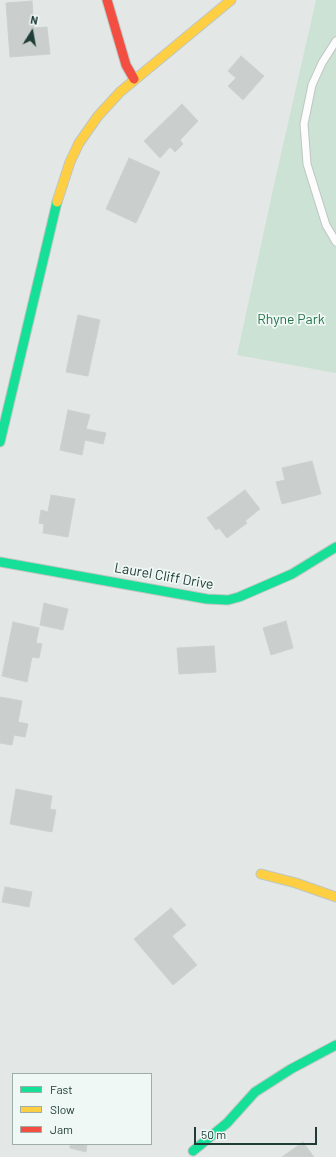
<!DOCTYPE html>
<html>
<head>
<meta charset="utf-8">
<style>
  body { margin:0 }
  #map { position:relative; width:336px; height:1157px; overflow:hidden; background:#e3e8e6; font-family:Barlow,sans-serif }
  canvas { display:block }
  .legend { position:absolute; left:12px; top:1073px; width:140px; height:72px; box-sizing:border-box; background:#f0f8f5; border:1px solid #9dada9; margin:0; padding:5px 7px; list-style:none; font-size:12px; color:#203c37 }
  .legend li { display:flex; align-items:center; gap:8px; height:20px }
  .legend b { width:20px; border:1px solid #9dada9 }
  .north { position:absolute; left:12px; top:12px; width:40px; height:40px; -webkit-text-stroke:3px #f0f8f5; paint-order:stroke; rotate:11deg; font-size:11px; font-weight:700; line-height:16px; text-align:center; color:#203c37 }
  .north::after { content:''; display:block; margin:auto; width:14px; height:18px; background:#203c37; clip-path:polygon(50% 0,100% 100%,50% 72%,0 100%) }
  .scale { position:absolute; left:194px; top:1127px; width:123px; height:18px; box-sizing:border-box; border:2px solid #203c37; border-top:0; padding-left:5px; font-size:12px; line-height:14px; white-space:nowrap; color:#203c37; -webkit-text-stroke:3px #f0f8f5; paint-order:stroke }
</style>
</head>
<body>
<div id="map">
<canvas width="336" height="1157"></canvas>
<ul class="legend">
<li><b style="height:5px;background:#16e098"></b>Fast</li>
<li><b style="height:5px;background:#ffcf43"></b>Slow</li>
<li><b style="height:5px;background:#f24e42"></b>Jam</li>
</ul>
<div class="north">N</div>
<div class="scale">50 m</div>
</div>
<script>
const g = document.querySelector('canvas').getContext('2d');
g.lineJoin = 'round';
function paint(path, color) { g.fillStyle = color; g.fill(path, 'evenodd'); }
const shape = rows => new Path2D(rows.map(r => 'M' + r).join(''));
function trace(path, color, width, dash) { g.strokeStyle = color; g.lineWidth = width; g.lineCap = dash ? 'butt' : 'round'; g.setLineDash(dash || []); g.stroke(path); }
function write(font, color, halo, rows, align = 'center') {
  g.font = font + ' Barlow,sans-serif'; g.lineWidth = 3.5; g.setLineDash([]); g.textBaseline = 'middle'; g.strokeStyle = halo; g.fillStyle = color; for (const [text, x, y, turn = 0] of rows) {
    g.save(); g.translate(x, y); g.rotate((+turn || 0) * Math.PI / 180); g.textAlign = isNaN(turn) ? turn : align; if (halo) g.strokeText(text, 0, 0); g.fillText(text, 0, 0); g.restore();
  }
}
const green = shape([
  [316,0,336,0,336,373,237,355,276,176]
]);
const building = shape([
  [32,1,34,28,47,27,50,54,10,57,6,3,32,1],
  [241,56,264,76,243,100,228,86,236,78,228,71,241,56],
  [182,104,198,121,180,140,183,144,175,152,170,147,160,158,144,141,182,104],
  [129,158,160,172,136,223,106,209,129,158],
  [78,315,100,320,88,376,66,372,78,315],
  [68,410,90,415,86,429,106,433,103,444,85,440,82,455,60,450,68,410],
  [312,461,321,494,282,504,276,482,285,480,282,468,312,461],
  [245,490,260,509,245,521,247,523,227,538,219,528,216,530,207,518,245,490],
  [51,495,75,499,68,537,43,533,44,524,39,523,41,510,48,512,51,495],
  [44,603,68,609,63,630,40,625,44,603],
  [286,621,293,648,271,655,263,628,286,621],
  [13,622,39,628,36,643,42,644,39,658,32,657,27,682,2,676,13,622],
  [214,646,216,672,179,674,177,648,214,646],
  [0,697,22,701,18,722,28,724,25,737,14,735,12,745,0,743,0,697],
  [16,789,52,796,50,809,56,810,52,832,10,824,16,789],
  [5,887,32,892,29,907,2,902,5,887],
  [171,908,186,925,172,936,197,965,173,985,134,939,171,908],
  [303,1142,314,1157,282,1157,303,1142],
  [70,1144,87,1144,86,1152,70,1148,70,1144]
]);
const lane = shape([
  [336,41,322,63,312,85,304,124,307,164,326,225,336,242]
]);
const fast = shape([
  [0,442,57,202],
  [0,562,207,599,228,600,239,597,292,574,336,547],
  [193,1151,227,1123,255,1092,291,1069,336,1045]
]);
const slow = shape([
  [57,202,70,162,79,143,98,116,120,92,231,0],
  [261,874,296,883,336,897]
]);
const jam = shape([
  [107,0,126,65,134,79]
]);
const parkNames = [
  ["Rhyne Park",291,319]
];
const streetNames = [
  ["Laurel Cliff Drive",164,576,10]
];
paint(green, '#cbe2d4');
paint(building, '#cacfcd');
trace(building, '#cbd1cf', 1);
trace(lane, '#c0c5c3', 9);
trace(fast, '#bec6c4', 11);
trace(slow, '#bec6c4', 11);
trace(jam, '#bec6c4', 11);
trace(lane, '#fbfcfb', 7);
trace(fast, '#16e098', 9);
trace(slow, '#ffcf43', 9);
trace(jam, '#f24e42', 9);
write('14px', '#28754d', '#f0f8f5', parkNames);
write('14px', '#203c37', '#f0f8f5', streetNames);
</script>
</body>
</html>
